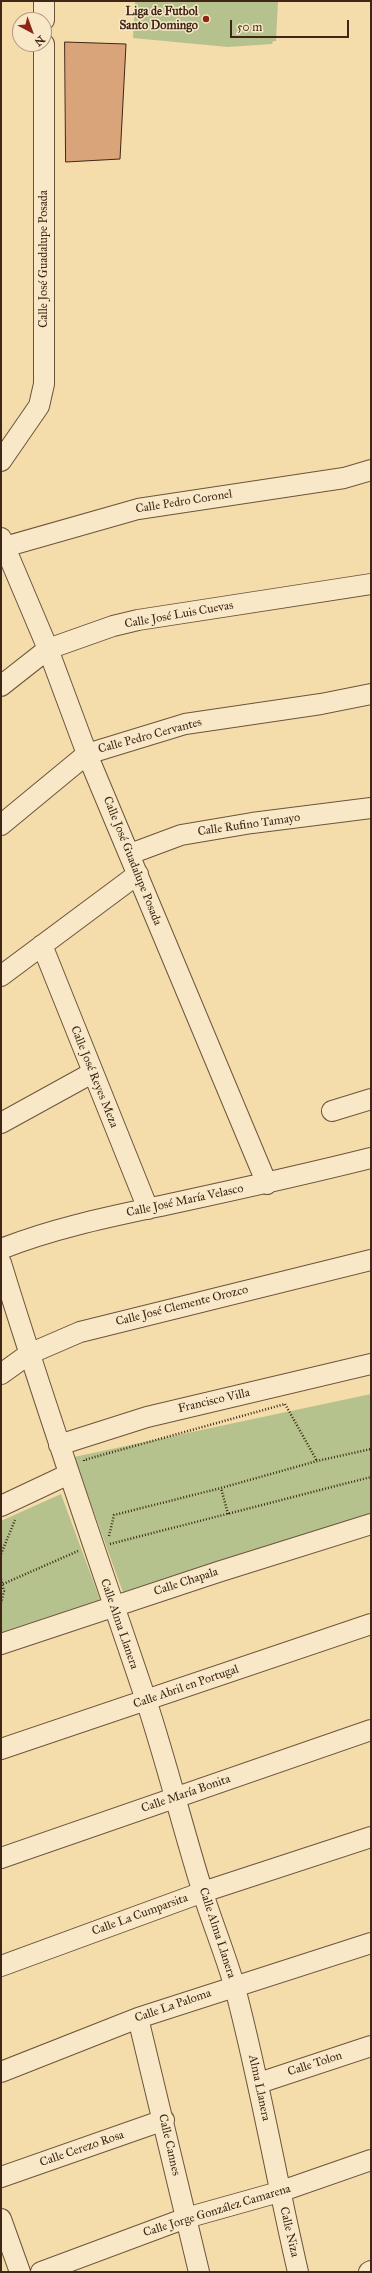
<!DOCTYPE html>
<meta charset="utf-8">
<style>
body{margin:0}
#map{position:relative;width:372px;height:2273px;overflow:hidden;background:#f5dcab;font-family:"IM FELL Great Primer",serif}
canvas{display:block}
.frame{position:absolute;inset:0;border:2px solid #3f2616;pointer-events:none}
.north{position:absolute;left:12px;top:12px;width:40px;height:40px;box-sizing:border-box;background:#f8e8c8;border:1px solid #ae9a81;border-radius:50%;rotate:139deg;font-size:11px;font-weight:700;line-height:16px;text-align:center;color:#3f2616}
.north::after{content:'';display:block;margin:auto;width:14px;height:18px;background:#8f2418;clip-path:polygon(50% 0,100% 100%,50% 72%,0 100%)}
.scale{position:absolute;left:230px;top:20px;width:119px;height:18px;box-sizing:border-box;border:2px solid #3f2616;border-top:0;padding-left:5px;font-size:12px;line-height:14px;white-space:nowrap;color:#3f2616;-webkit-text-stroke:3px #f8e8c8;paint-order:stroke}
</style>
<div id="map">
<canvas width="372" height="2273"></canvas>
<div class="frame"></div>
<div class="north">N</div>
<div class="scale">50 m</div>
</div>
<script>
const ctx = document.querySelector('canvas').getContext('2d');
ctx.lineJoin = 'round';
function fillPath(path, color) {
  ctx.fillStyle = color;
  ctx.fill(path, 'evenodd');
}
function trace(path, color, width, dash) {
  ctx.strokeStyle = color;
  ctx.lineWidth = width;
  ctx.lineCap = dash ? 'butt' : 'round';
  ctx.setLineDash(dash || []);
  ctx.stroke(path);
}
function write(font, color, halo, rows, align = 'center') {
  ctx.font = font + ' "IM FELL Great Primer",serif';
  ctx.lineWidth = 3;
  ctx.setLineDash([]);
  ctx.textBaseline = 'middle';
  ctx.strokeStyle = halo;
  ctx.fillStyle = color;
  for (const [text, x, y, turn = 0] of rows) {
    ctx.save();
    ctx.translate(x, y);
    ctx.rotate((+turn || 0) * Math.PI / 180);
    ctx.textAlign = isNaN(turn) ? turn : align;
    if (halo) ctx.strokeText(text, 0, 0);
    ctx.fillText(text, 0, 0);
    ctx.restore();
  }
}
fillPath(new Path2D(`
 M135,1H278L276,41H273L272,44L228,47L133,38Z
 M371,1394V1522L125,1598L74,1457Z
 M61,1494L102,1605L1,1640V1521Z`), '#b6c28e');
const building = new Path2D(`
 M65,42L126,44L120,159L66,162Z`);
fillPath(building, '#daa47b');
trace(building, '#3f2616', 1);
const minor = new Path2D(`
 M44,1V20
 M1,461L39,406L44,384V44
 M1,538L48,649L87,754L267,1184
 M1,548L138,509L344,478L371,470
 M1,686L48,649L113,626L138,620L371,584
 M1,825L87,754L185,724L321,704L371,694
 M130,854L181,835L252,823L371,808
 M42,945L148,1209
 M1,976L138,874
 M332,1111L371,1099
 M1,1123L92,1073
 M1,1249C59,1226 119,1215 179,1202C244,1188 307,1174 371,1158
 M1,1263C46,1410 97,1555 146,1700C167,1764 183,1829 203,1893C213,1925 226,1956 235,1988C260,2082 276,2178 298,2272
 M1,1374L29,1354L80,1332L371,1260
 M59,1445L147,1417L371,1364
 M1,1506L69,1474
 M1,1644L218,1572L371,1524
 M1,1749L371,1624
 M1,1858L371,1730
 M1,1966L203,1892L371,1837
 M138,2018L199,2272
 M1,2072L138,2018L371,1943
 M259,2083L371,2046
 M1,2177L164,2120
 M1,2219L20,2272
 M41,2272L186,2218L279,2192L371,2160
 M369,2272L371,2271`);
trace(minor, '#6c543b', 22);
trace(new Path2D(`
 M285,1404L317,1461
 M84,1461V1460L285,1404
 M228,1514L221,1488L317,1461L371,1449
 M109,1536L114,1515L221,1488
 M110,1544L371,1477
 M1,1554L15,1520
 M1,1579L4,1591L1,1603
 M3,1584L78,1551`), '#3f2616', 2.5, [1, 2]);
trace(minor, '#f8e8c8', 20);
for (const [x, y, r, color] of [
 [206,19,4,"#8f2418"]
]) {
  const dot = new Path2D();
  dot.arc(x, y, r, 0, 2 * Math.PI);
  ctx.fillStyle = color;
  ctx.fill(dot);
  trace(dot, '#f8e8c8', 1.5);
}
write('bold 12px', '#3f2616', '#f8e8c8', [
 ["Liga de Futbol",198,12],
 ["Santo Domingo",198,26]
], 'right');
write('12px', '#3f2616', '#f8e8c8', [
 ["Calle José Guadalupe Posada",44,259,-90],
 ["Calle Pedro Coronel",184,502,-9],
 ["Calle José Luis Cuevas",179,615,-10],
 ["Calle Pedro Cervantes",150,736,-15],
 ["Calle Rufino Tamayo",249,825,-8],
 ["Calle José Guadalupe Posada",132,861,68],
 ["Calle José Reyes Meza",94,1077,68],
 ["Calle José María Velasco",185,1201,-12],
 ["Calle José Clemente Orozco",182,1306,-14],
 ["Francisco Villa",214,1401,-13],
 ["Calle Chapala",186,1582,-18],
 ["Calle Alma Llanera",119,1624,71],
 ["Calle Abril en Portugal",186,1687,-19],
 ["Calle María Bonita",186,1794,-19],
 ["Calle La Cumparsita",140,1915,-20],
 ["Calle Alma Llanera",217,1933,72],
 ["Calle La Paloma",173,2006,-19],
 ["Calle Tolon",315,2064,-18],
 ["Alma Llanera",259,2088,78],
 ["Calle Cannes",169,2145,77],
 ["Calle Cerezo Rosa",82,2149,-19],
 ["Calle Jorge González Camarena",217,2211,-17],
 ["Calle Niza",289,2232,77]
]);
</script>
